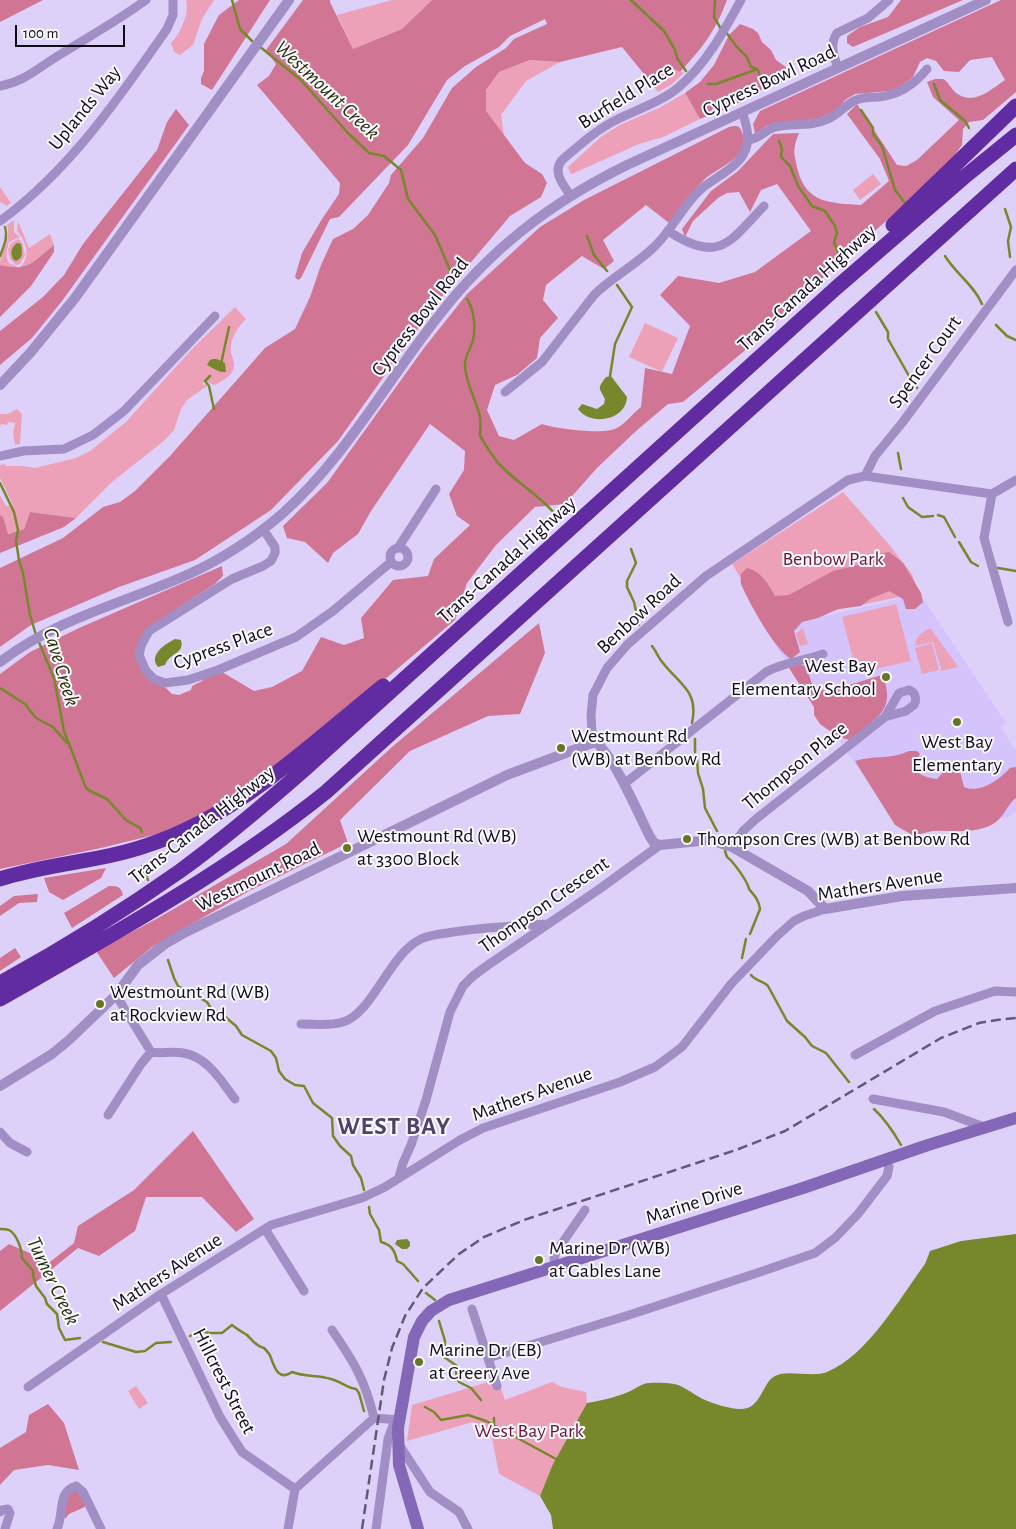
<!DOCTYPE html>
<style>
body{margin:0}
#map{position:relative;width:1016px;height:1529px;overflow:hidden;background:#ded1f9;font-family:"Alegreya Sans",sans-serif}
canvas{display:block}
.scale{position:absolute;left:15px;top:25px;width:110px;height:22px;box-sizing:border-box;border:2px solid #0f091a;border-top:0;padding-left:6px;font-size:15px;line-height:18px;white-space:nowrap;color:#0f091a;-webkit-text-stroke:4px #faf9fe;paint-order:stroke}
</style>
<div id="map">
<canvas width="1016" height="1529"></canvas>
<div class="scale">100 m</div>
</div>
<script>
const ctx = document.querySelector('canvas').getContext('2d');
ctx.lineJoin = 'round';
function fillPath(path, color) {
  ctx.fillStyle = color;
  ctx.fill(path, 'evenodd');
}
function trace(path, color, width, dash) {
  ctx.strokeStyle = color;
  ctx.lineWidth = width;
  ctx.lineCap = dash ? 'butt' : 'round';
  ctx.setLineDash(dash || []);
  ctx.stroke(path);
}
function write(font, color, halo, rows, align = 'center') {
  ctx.font = font + ' "Alegreya Sans",sans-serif';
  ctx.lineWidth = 4;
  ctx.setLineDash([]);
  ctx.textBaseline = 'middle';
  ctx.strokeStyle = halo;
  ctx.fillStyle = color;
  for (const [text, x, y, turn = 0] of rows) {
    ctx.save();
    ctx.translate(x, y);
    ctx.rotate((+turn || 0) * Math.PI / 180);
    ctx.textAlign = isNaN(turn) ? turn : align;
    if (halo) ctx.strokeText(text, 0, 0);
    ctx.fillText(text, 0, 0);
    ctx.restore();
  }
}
fillPath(new Path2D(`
 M920,594L1006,723L1001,727L1016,751V812L1008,817L900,830L765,630Z`), '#d5c3fb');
fillPath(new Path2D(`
 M186,0H214L202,19L193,45L180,55L174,52L171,43C180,34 190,13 186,0Z
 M392,0H432L402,29L353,49L337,15Z
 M530,60L560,62L526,81L501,115L504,135L485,111L486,90L499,72Z
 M674,69L684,73L671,85L658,92L648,79Z
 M685,93L700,119L663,137L639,144L572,174L570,173L568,167L602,136L620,125L661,107Z
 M873,174L881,184L860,200L853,190Z
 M0,187L11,203L7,206L0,202Z
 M14,220V232L20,237L9,242C7,250 5,256 9,263L18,267L14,269L0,265C0,250 12,241 7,225Z
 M18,221L29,248L50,234L54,245L33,263L20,268C31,256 27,243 17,231Z
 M18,239L22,242L25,255L20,264L16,265L10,259L8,250L11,243Z
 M235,307L246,319C239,326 231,337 231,347C230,352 233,358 234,363C235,375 223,381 214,385L204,380L203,386L205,384L207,386L187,400L181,409L174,430L165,440L112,482L76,518L30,512L24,529L7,534L3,518L0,515V495L6,506L13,505L0,478V465L5,464L6,466H24L35,468L76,458L90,451L126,422L192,349Z
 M645,323L678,338L662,372L629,357Z
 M17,409L22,414L20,444L15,445L13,433L15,423L8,422L7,425L1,424L0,428V414H8Z
 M843,492L887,542L912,574L919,593L768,624L732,564Z
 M896,604L911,661L857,673L842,617Z
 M803,628L808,644L800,646L796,634Z
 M928,629H931L958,667L942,671L933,642L915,646C916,637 920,634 928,629Z
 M932,643L939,670L922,674L915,648Z
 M498,1379L505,1400L552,1382L562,1387L586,1392L587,1403L553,1464L540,1496L499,1474L492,1438L473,1422L407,1441L412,1405Z
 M136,1386L148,1403L139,1409L128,1391Z`), '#eda1b8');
fillPath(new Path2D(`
 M0,0H43L0,22Z
 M239,0H270L212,90L201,84V78L204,71V44L219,15Z
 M303,0H330V2L353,49L402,29L432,0H727C715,32 703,47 680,72L674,69L648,79L622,47L560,62L530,60L499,72L486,90V111L525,163L542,174L547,183L541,197L510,216L434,306L338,441L271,510L195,560L119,587L31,625L0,647V568L63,538L103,507L120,502L135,491L170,456L265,348L295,329L310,297L321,265L333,239L353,229L368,215L389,183L391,175L423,138L452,88L476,67L506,48L514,39L547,24L545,19L510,36L499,47L465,66L447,80L408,145L339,217L330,219L301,278L298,280L295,277L302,253L322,219L339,194L340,183L257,85L269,76L276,64L266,50Z
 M901,0H963L853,47L847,43V36L860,27L888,17Z
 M1001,0H1016V92L983,120L969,122L963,129L962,145L944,170L852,251L743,352L683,402L668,404L636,431L597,468L565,504L535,507L496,545L467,583L455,620L299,752L231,801L174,830L101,848L0,869V674L30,652L79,628L222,566L223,576L215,584L161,619L137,649L152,682L166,688L172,694L179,695L191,690L192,686L202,681L205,677L222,672L254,691L272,687L302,671L321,637L344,645L364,638L361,618L393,580L428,576L434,559L470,525L457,516L449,494L464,470L465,451L430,424L371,511L358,534L333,553L328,563L305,542L287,538L283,526L327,483L424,348L467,294L540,227L584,200L729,127C733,126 737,125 740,128C742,131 743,135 744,139C746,160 715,168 703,181C690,193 680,209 669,223L646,205L603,240L614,261L604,269L582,256L546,285L543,300L558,318L540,338L537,358L517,375L495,385L487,410L499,436L514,440L542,424C556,429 605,435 617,428C626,423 633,413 641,407L645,368L672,374L690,326L660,295L678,276L719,283L755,272L811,231L777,184L761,190L750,212L739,192L727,193L718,198L693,221L685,237L682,229L711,191L738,171L773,134L799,133C792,151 794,152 798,171C807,204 832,203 861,205L889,181L880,159L847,114L857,104L897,165L906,166L917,160L959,120L933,97L927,82L935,79H943C949,82 951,89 956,93C974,106 990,90 1005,80L992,57L970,60L959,72L944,71L936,61L927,58L920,62L913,77L900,87L890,91L855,94L845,100L838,110L819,118L794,122H777L766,126L759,132L755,133L753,124L760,111Z
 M740,24L753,29L758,33L762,42L771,50L776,60L787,68L789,78L780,83L762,89L757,94L725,109L700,119L685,93L700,82L714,65L729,35Z
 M176,109L189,125L62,301L32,338L0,365V331L43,297L64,275L83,244L157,150L167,122Z
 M54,245V252L31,286L0,317V265C28,272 33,262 54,245Z
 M30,512L76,518L64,527L0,553V515L3,517L8,534L24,529Z
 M889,552L903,563L921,593L923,602L915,609H906L903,599L889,591L870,599L861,606L838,609L818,618L802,622L794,631L800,652L791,659C776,651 749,603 742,586C740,583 741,578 741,574L747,568C761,571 769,585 775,596L789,595L833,571L858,565L879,554Z
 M539,623L545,653L520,714L488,716L410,751L340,820L348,843L249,891L152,947L114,978L96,951L158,918L286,844L392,747Z
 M796,664L806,666L814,690H833L882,675C898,710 874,720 849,740L837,736L820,724L814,715V707L789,668Z
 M909,751H917L920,754L913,766C917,775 927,778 937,779L946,769L958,764L964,787C980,794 999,780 1010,768L1016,767V798C1008,803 1005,815 996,822C978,835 953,830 933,831C927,832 920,834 914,836L895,825L855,761C873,755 891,760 909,751Z
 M106,868L101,878L63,900L49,892L44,878Z
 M109,886C117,886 121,886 123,895L72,928L64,913Z
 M38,894L37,902L19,903L0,916V906L14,896Z
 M15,948L21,957L0,971V958Z
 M193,1131L254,1219L236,1232L202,1197H146L135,1231L99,1256L78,1248L0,1311V1251L9,1244L50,1262L74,1243L78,1226L134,1190Z
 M48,1404L64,1423L79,1470L48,1465L14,1470L0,1485V1448L26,1432L29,1415Z
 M76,1490L87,1506L69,1514L65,1519L64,1510L67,1495Z`), '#d07593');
fillPath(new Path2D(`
 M17,243L21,244C22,251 24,258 16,261L13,259C10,252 11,248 17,243Z
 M212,359H217L225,363L226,372C219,373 213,368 207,365L209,361Z
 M611,376L627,397C626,420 591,427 578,409L582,404L597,409L604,404L605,399C599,387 597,389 606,377Z
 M175,639L181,640C185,654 169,653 165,665L158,667C148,655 165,644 175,639Z
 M1016,1234V1529H553L551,1515L540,1496L553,1464L587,1403C598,1401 609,1399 620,1395C629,1393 636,1387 644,1384C651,1382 667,1383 674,1384C685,1386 695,1396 705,1400C714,1404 728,1408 738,1409C762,1411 761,1383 775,1376C787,1369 813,1378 827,1372C868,1355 899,1299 925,1264L930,1251L961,1241Z
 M407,1239L410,1242V1246L407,1249H402L395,1244L397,1240Z`), '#76882b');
trace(new Path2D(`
 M232,0L240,29L252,41
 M631,0L664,31L675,50L677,58L686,71
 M715,0L714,17L721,29
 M726,32L736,46L747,57L751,67L757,69L765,87
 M259,46L301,80L347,132L369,153L384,156L401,170L408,199L435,235L450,270L456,276
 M708,84H716L755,70
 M934,84L940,100L965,121L969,128
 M861,110L873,128V134L882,146L895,190L905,203
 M779,141L782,149L781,157L790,166L798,186L812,206L825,211L835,226L837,233L834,242L842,262
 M1005,209L1011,227L1008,241L1010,257
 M587,236L594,255L607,271
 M0,256C4,246 8,237 5,227
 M945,256C956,274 974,285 982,304
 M467,299C474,310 476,328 473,340C471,349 465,354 465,365C465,381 475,398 479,413C482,421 480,428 480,436C487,446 493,459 503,468C519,484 540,496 555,514
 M876,312L888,332V339L892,346L909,376L916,383L917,388
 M996,325L1007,336L1016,340
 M221,364L229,327
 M210,376L205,381L209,386L214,409
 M610,376L615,344L632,307L617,285
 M898,453L901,469
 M0,483L14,512L18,530L16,541L19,560L23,573L30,615L36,635
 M903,498L908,507L922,517L933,516
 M938,515L944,517L955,537
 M959,542L971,562L978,566
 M631,549L636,563L627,581V587L634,602L639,625
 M998,568L1016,571
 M38,640L54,678L64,731L86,788L90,791L107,799L126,820L140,828L142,832
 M652,646C657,652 658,658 663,663C680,685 699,691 692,723
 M0,688L25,704L36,718L53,727L67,743
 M695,752V739
 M697,760L698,773L703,789L705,808L717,831
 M725,851L727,857C733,861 748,882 749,889C754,895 759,900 760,909L750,934
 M142,866L148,880
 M742,958L746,939
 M168,960L174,978L178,986L207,1002L212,1010L223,1015L236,1026L242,1035L271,1051L276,1058L279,1071L285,1079L295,1085L304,1086L313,1103L332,1118L333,1136L340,1146L351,1156L353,1165L361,1178L364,1190
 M751,975C756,981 763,981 768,986L787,1021L805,1037L812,1046L826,1053L849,1082
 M874,1109C886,1120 893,1131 901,1145
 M369,1207L370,1214L379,1230L381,1242C392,1245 395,1251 397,1261L403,1264L418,1281
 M0,1229C3,1229 6,1229 9,1230C17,1234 22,1250 22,1258L33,1271V1275L36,1286L45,1298L47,1304L57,1314L59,1328L65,1340L80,1338
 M426,1293L435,1300
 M439,1321L445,1341L444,1357L457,1366L456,1373L459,1382L471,1388L481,1400
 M190,1336L199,1330L209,1333H222L232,1325C237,1329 242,1332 247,1335C253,1341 256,1346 264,1348C267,1351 270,1354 271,1358C275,1369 279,1381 292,1372C305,1377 318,1375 331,1379C340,1381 347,1388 356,1389L359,1393L364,1411
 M103,1342L136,1352L145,1351L156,1343L171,1342
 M425,1407L434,1412L441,1420L468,1415L486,1421L556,1459
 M494,1418V1427`), '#76882b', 2.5);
trace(new Path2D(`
 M838,68C834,56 829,45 837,33L868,18L889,0
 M0,86C26,81 39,67 61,54C90,36 119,20 146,0
 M748,140C761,138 765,130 775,127C792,123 811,127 828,119C839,114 846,104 856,100C863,97 871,97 879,97C899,95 914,85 927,69
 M570,195C563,184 552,172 562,160C580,145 597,129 618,119C638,109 661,102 679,87C706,64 724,31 741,0
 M0,221C69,171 119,98 167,29L173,15V0
 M668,231C719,264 729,243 764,206
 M505,392L542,362L594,295C612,277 636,265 654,247C672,230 682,207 700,190C712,179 737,168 744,153C751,141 747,125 742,112
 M0,456L23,451L64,449L93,435L124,411L215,316
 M865,476L875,456L902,423L1016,270
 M992,494L984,538L1008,622
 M263,529L275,547V553L271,561L263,566L232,579L149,631L141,646L139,655L146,671L154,679L165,683L188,680L218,670L296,637L333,611L391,562
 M390 557a9 9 0 1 1 18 0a9 9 0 1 1-18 0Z
 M398,548L436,489
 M595,742L592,732L591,716L593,695L607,668L628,644L706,576L848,480L865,476L992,494L1016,480
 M624,784L766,672C783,662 805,661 823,654
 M732,847L743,831L756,819L885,717L906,711L914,705C917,699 916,693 909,690L899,693L885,717
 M116,995L151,1052
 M301,1024C315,1024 330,1026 343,1022C373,1013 389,954 421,939C429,935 439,934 447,933C480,927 513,926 547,924
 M855,1055L935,1011L995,991L1016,992
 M873,1099L944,1112L984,1127
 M108,1115L141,1064L151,1052C161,1054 172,1051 183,1053C208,1057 221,1081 235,1099
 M0,1132L10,1143L27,1152
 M399,1177L403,1163L411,1145L426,1100L450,1012L463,986L473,976L488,965L598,890L660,845
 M265,1229L304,1291
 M556,1268L554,1259L556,1252L585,1210
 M161,1294L220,1417L242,1452L295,1489
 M472,1309L497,1386
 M332,1330C354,1362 365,1380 374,1418
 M488,1358L626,1316L760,1272L815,1253L835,1238L858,1214L887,1176L889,1167L886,1160
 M28,1387L161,1294L271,1225L362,1198L385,1187L460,1140L483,1128L620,1082L655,1067L682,1047L731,984L777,936L794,921L804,916L825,909
 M398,1443L430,1492L459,1512L468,1529
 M0,1512L2,1510L8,1509L10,1513L5,1529
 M57,1529C64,1515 57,1491 76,1486L83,1492L101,1529
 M288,1529L295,1489L374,1418L399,1420
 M376,1529L388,1439L395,1420`), '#a08ec4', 9);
trace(new Path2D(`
 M0,385L31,352L75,298L289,0
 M0,662C60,617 122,604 189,574C222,559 254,538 282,514C344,459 386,383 437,318C490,249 550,203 627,165L986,0
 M0,1086L52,1054L69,1040L116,995L138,965L165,944L184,933L507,775L595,742C612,752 639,815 649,835L654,843L660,845L710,840L732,847L808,891L825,909L902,896L1016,888`), '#a08ec4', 10);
trace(new Path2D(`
 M418,1529L399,1465L398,1428L414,1337L422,1321L431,1311L449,1300L803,1188L928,1145L1016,1118`), '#8467b7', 12);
trace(new Path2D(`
 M893,225L1016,106
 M0,879C48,863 100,862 148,845C239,815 310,745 383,686
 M0,983C62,949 122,912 180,871C224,839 265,804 306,768L836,288L963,178L1016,135
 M0,999C112,935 225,873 326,792L1016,169`), '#612ca2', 15);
trace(new Path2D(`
 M362,1529L384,1380L392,1348L405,1316L423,1288L459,1254L484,1237L524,1220L736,1150L785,1131L941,1038L979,1023L997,1020L1016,1018`), '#625a74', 2.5, [10, 5]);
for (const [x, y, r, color] of [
 [886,677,5,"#677624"],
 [957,722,5,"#677624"],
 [561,748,5,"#677624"],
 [687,839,5,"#677624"],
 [347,848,5,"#677624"],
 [100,1004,5,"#677624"],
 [539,1260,5,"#677624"],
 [419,1362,5,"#677624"]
]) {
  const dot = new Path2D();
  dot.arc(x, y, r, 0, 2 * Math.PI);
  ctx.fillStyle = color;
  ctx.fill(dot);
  trace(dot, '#faf9fe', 2);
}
write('20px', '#0f091a', '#faf9fe', [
 ["Cypress Bowl Road",769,81,-25],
 ["Burfield Place",626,96,-32],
 ["Uplands Way",85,108,-51],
 ["Trans-Canada Highway",807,288,-42],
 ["Cypress Bowl Road",420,317,-52],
 ["Spencer Court",925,362,-54],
 ["Trans-Canada Highway",507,560,-42],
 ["Benbow Road",639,614,-43],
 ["Cypress Place",223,646,-20],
 ["Thompson Place",795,766,-39],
 ["Trans-Canada Highway",202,825,-38],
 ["Westmount Road",258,877,-26],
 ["Mathers Avenue",880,885,-9],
 ["Thompson Crescent",544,905,-35],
 ["Mathers Avenue",532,1094,-20],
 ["Marine Drive",694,1203,-18],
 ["Mathers Avenue",167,1272,-33],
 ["Hillcrest Street",224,1381,63]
]);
write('20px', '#671539', '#faf9fe', [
 ["Benbow Park",833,559],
 ["West Bay Park",529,1431]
]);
write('20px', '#0f091a', '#faf9fe', [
 ["West Bay",876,666,"right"],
 ["Elementary School",876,689,"right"],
 ["Westmount Rd",571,736],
 ["(WB) at Benbow Rd",571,759],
 ["West Bay",957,742,"center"],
 ["Elementary",957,765,"center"],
 ["Westmount Rd (WB)",357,836],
 ["at 3300 Block",357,859],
 ["Thompson Cres (WB) at Benbow Rd",697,839],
 ["Westmount Rd (WB)",110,992],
 ["at Rockview Rd",110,1015],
 ["Marine Dr (WB)",549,1248],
 ["at Gables Lane",549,1271],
 ["Marine Dr (EB)",429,1350],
 ["at Creery Ave",429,1373]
], 'left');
write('italic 21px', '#283009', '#faf9fe', [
 ["Westmount Creek",327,90,43],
 ["Cave Creek",61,667,73],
 ["Turner Creek",53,1281,64]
]);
ctx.letterSpacing = '1px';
write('bold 25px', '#50416b', '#faf9fe', [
 ["WEST BAY",394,1126]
]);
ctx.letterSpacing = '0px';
</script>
